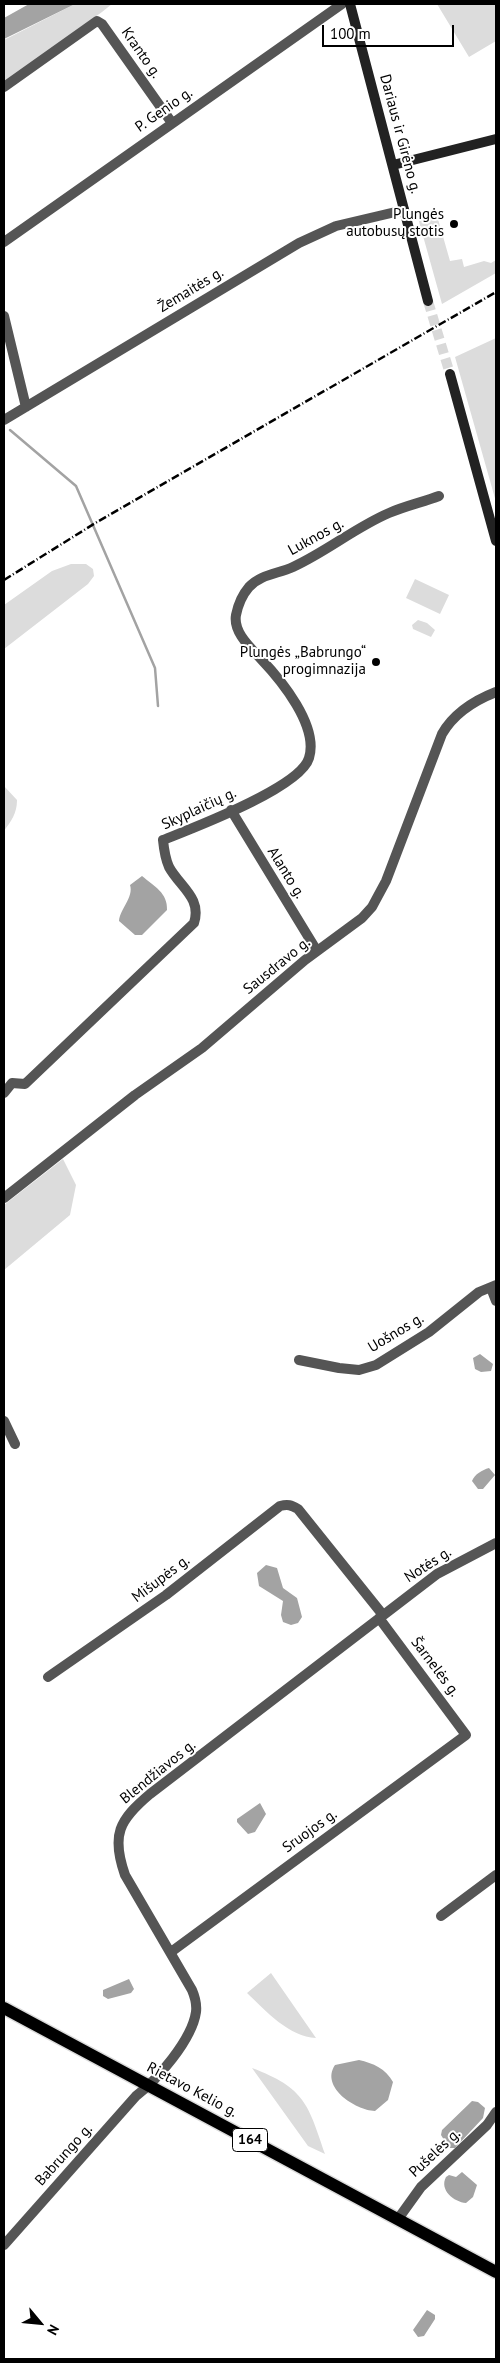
<!DOCTYPE html>
<meta charset="utf-8">
<style>
body{margin:0}
#map{position:relative;width:500px;height:2363px;overflow:hidden;background:#fff;font-family:"PT Sans",sans-serif}
canvas{display:block}
.frame{position:absolute;inset:0;border:5px solid #000;pointer-events:none}
.north{position:absolute;left:15px;top:2298px;width:50px;height:50px;-webkit-text-stroke:4px #fff;paint-order:stroke;rotate:118deg;font-size:14px;font-weight:700;line-height:20px;text-align:center;color:#000}
.north::after{content:'';display:block;margin:auto;width:18px;height:22px;background:#000;clip-path:polygon(50% 0,100% 100%,50% 72%,0 100%)}
.scale{position:absolute;left:322px;top:25px;width:132px;height:22px;box-sizing:border-box;border:2px solid #000;border-top:0;padding-left:6px;font-size:15px;line-height:18px;white-space:nowrap;color:#000;-webkit-text-stroke:4px #fff;paint-order:stroke}
</style>
<div id="map">
<canvas width="500" height="2363"></canvas>
<div class="frame"></div>
<div class="north">N</div>
<div class="scale">100 m</div>
</div>
<script>
const ctx = document.querySelector('canvas').getContext('2d');
ctx.lineJoin = 'round';
function fillPath(path, color) {
  ctx.fillStyle = color;
  ctx.fill(path, 'evenodd');
}
function trace(path, color, width, dash) {
  ctx.strokeStyle = color;
  ctx.lineWidth = width;
  ctx.lineCap = dash ? 'butt' : 'round';
  ctx.setLineDash(dash || []);
  ctx.stroke(path);
}
function write(font, color, halo, rows, align = 'center') {
  ctx.font = font + ' "PT Sans",sans-serif';
  ctx.lineWidth = 4;
  ctx.setLineDash([]);
  ctx.textBaseline = 'middle';
  ctx.strokeStyle = halo;
  ctx.fillStyle = color;
  for (const [text, x, y, turn = 0] of rows) {
    ctx.save();
    ctx.translate(x, y);
    ctx.rotate((+turn || 0) * Math.PI / 180);
    ctx.textAlign = isNaN(turn) ? turn : align;
    if (halo) ctx.strokeText(text, 0, 0);
    ctx.fillText(text, 0, 0);
    ctx.restore();
  }
}
fillPath(new Path2D(`
 M75,4H112L102,12L4,82V40Z
 M437,4H496V41L469,57Z
 M436,212L450,261L462,259L464,267L484,261L491,263L496,260V273L442,304L418,218Z
 M496,338V502L455,357Z
 M71,564H86L93,569L94,576L88,584L4,649V605L52,571Z
 M415,579L449,595L440,614L406,598Z
 M418,620L427,623L435,630L431,637L413,629L412,625Z
 M4,786L17,800C17,814 11,821 4,831Z
 M63,1159L76,1185L70,1215L4,1270V1205Z
 M271,1973L316,2038C289,2037 266,2011 247,1993Z
 M252,2068C305,2088 308,2104 325,2154L308,2146Z`), '#dcdcdc');
fillPath(new Path2D(`
 M29,4H75L4,39V18Z
 M142,876C154,886 168,893 167,910L142,935H135L119,921C120,909 134,897 130,885Z
 M480,1354L493,1364L491,1371L481,1372L475,1369L473,1358Z
 M489,1468L495,1475L483,1489H478L472,1481C475,1474 482,1470 489,1468Z
 M266,1565L277,1568L283,1588L297,1598L302,1617L298,1623L291,1625L283,1622L281,1615L283,1601L259,1586L257,1573Z
 M260,1803L266,1814L255,1832L248,1834L237,1822V1819Z
 M129,1979L134,1989L131,1993L108,1999L103,1996V1990Z
 M359,2060C373,2063 386,2069 393,2082L388,2100L375,2111C355,2110 320,2087 335,2065Z
 M472,2101L478,2102L485,2108L483,2118L455,2148H449L441,2135L442,2130Z
 M462,2172L477,2185L473,2197L466,2203C454,2202 439,2190 446,2177L449,2175L456,2177Z
 M427,2310L435,2315V2319L424,2336L418,2337L413,2330Z`), '#a3a3a3');
trace(new Path2D(`
 M10,430L76,486L155,668L158,706`), '#a3a3a3', 2.5);
trace(new Path2D(`
 M428,301L450,374`), '#d9d9d9', 10, [10, 5]);
const primary = new Path2D(`
 M4,2008L496,2272`);
trace(primary, '#dbdbdb', 15);
trace(new Path2D(`
 M4,87L97,21L102,24L172,123
 M4,242L342,4
 M4,316L26,407
 M4,420L299,243L336,226L404,210
 M231,810L317,951
 M4,1093L12,1083L25,1084L194,923C202,898 180,887 169,867C165,858 164,850 163,840C193,828 300,788 309,758C319,726 281,680 261,659C250,647 233,632 236,615C238,605 243,594 249,587C261,574 278,574 293,567C326,552 356,527 389,513C405,506 423,502 439,496
 M4,1198L135,1095L202,1048L305,960L362,918L372,907L386,881L442,734C454,713 473,701 496,692
 M491,1288L496,1301
 M299,1360L339,1368L359,1370L376,1365L429,1332L479,1292L496,1285
 M4,1421L15,1444
 M48,1677L166,1595L280,1506C288,1504 291,1505 298,1509L383,1615
 M441,1916L496,1875
 M171,1952L466,1735L379,1618
 M398,2219L421,2187L487,2125L496,2112
 M4,2245L136,2096C157,2080 192,2040 196,2012C197,2004 195,1997 192,1990L125,1875C111,1835 119,1820 150,1794L437,1574L496,1543`), '#555', 10);
trace(new Path2D(`
 M350,4L428,301
 M393,165L496,139
 M450,374L496,541`), '#222', 10);
trace(primary, '#000', 12);
trace(new Path2D(`
 M4,580L97,522L496,292`), '#000', 2.5, [8, 2.5, 1, 2.5]);
for (const [x, y, r, color] of [
 [454,224,5,"#000"],
 [376,662,5,"#000"]
]) {
  const dot = new Path2D();
  dot.arc(x, y, r, 0, 2 * Math.PI);
  ctx.fillStyle = color;
  ctx.fill(dot);
  trace(dot, '#fff', 2);
}
for (const [x, y, w] of [
 [250,2140,35]
]) {
  const box = new Path2D();
  box.roundRect(x - w / 2, y - 11.5, w, 23, 4);
  ctx.fillStyle = '#fff';
  ctx.fill(box);
  trace(box, '#000', 1);
}
write('bold 14px', '#000', null, [
 ["164",250,2140]
]);
write('15px', '#000', '#fff', [
 ["Kranto g.",141,53,55],
 ["P. Genio g.",164,110,-35],
 ["Dariaus ir Girėno g.",400,134,75],
 ["Žemaitės g.",191,290,-31],
 ["Luknos g.",316,537,-29],
 ["Skyplaičių g.",199,809,-25],
 ["Alanto g.",286,873,58],
 ["Sausdravo g.",277,966,-39],
 ["Uošnos g.",396,1333,-31],
 ["Notės g.",428,1565,-33],
 ["Mišupės g.",161,1579,-37],
 ["Šarnelės g.",435,1667,53],
 ["Blendžiavos g.",158,1772,-39],
 ["Sruojos g.",310,1831,-36],
 ["Rietavo Kelio g.",192,2090,28],
 ["Pušelės g.",435,2153,-43],
 ["Babrungo g.",64,2155,-48]
]);
write('15px', '#000', '#fff', [
 ["Plungės",444,215],
 ["autobusų stotis",444,232],
 ["Plungės „Babrungo“",366,653],
 ["progimnazija",366,670]
], 'right');
</script>
